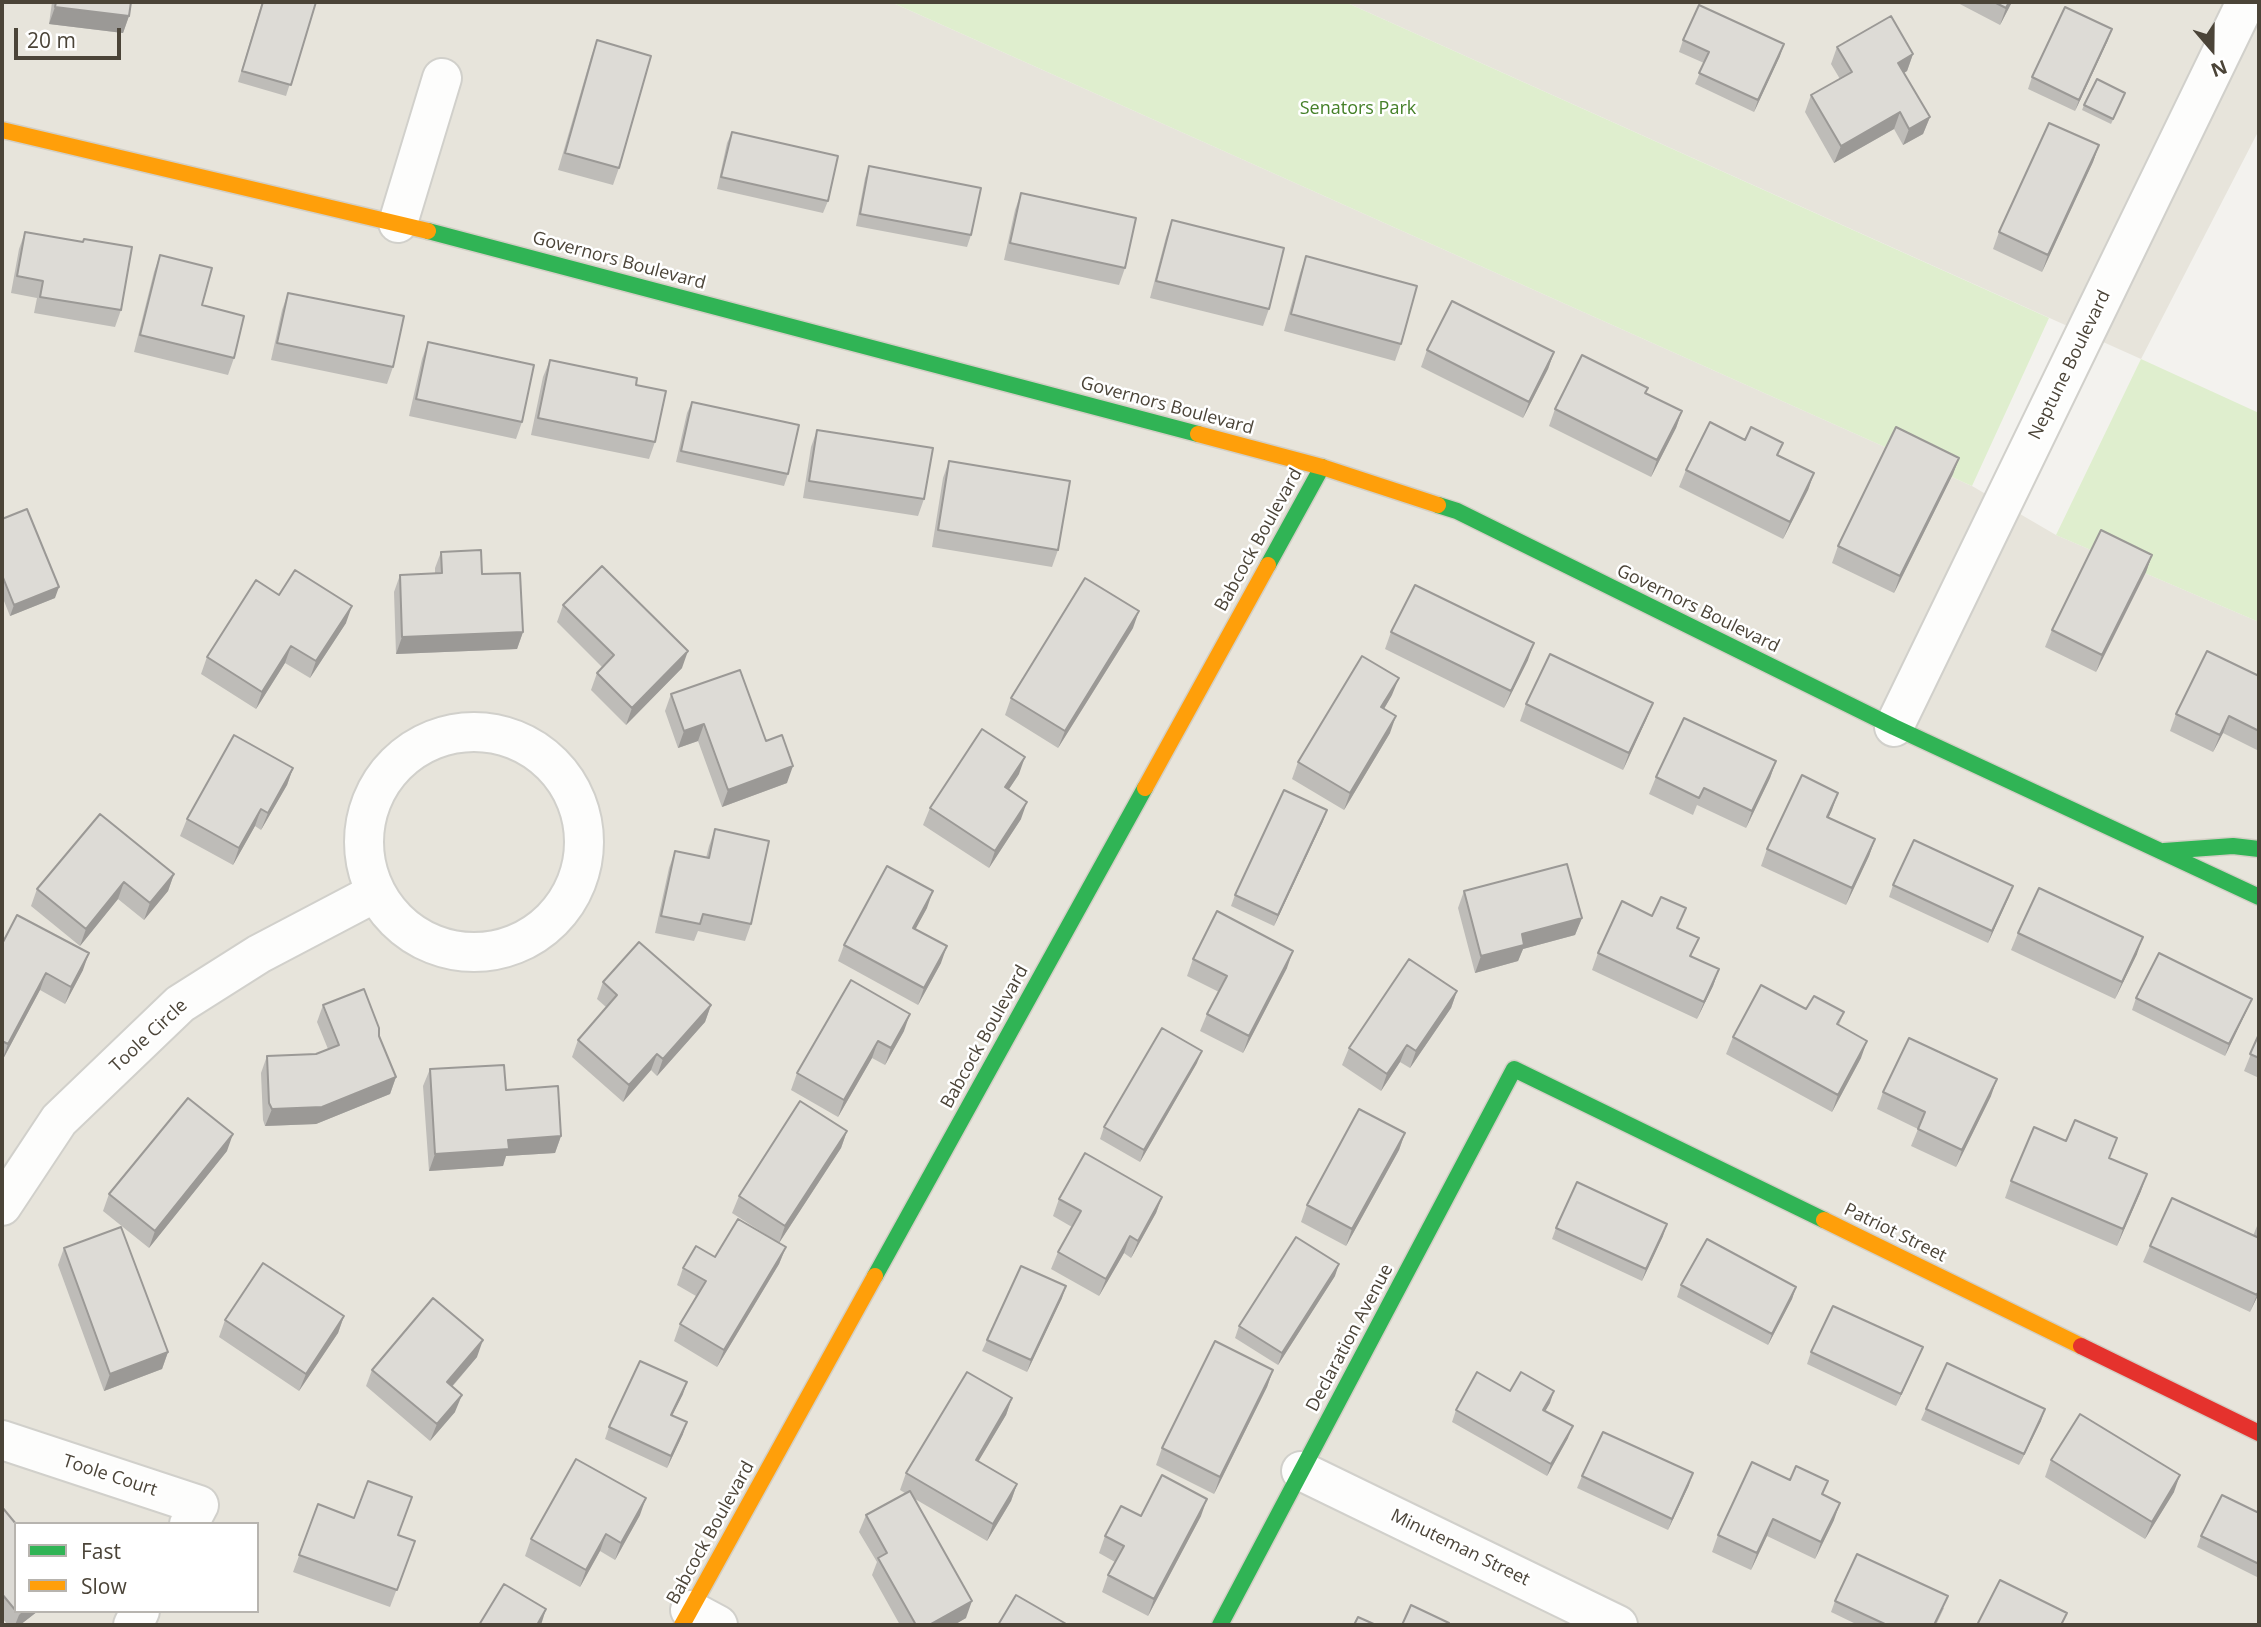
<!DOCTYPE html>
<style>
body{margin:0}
#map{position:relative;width:2261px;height:1627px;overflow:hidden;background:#f3f2ee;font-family:"Open Sans",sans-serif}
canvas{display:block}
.frame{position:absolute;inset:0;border:4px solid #4b4438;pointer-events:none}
.legend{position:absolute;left:14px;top:1522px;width:245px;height:91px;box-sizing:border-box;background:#fff;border:2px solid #b7b4af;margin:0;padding:9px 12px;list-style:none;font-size:21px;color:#4b4438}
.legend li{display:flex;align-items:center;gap:14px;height:35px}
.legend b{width:35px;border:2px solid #b7b4af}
.north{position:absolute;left:2177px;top:14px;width:70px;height:70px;-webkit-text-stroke:5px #fff;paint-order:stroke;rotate:160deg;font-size:19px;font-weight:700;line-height:28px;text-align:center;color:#4b4438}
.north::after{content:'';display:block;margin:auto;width:24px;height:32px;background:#4b4438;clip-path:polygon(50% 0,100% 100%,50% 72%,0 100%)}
.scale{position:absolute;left:14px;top:28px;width:107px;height:32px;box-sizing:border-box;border:4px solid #4b4438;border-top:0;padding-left:9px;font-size:21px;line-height:24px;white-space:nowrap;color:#4b4438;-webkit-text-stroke:5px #fff;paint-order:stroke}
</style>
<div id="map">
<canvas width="2261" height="1627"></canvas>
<div class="frame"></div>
<ul class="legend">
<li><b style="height:9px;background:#30b455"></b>Fast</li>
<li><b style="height:9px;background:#ff9f0a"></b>Slow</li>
</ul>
<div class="north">N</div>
<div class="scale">20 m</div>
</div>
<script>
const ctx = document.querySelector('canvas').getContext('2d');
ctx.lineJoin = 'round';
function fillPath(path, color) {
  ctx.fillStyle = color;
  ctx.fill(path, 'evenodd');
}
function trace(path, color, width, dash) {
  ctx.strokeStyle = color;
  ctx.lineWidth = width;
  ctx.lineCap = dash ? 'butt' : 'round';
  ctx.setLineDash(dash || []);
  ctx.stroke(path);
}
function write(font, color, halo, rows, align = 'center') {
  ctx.font = font + ' "Open Sans",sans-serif';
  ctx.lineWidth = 5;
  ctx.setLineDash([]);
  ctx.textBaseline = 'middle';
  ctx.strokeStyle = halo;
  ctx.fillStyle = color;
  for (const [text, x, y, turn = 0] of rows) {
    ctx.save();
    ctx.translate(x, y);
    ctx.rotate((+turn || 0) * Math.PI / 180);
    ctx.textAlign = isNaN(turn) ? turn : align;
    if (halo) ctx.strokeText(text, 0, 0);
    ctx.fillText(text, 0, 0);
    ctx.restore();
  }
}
fillPath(new Path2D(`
 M2,2H891L1972,486L2056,535L2259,622V1625H2ZM16,1524H257V1611H16Z
 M1345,2H2259V130L2141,359Z`), '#e7e4db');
fillPath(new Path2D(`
 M891,2H1345L2049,318L1972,486Z
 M2141,359L2259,413V622L2056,535Z`), '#dfeece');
const street = new Path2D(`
 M398,223L442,78
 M1894,727L2246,2
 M364 842a110 110 0 1 1 220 0a110 110 0 1 1-220 0Z
 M2,1206L59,1120L180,1004L259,954L375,893
 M2,1440L199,1505L189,1524
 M1301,1471L1618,1625
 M690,1610L718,1625
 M133,1625L140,1611`);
const fast = new Path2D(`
 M428,231L1198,434
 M1438,505L1457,511L1894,727L2259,897
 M1268,565L1322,467
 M2164,851L2233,846L2259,849
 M875,1276L1145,788
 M1220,1625L1514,1069L1824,1220`);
const slow = new Path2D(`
 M2,130L428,231
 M1198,434L1322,467L1438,505
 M1145,788L1268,565
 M1824,1220L2081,1346
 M682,1625L875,1276`);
const jam = new Path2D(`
 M2081,1346L2259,1433`);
trace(street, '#d1d0cb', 42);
trace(fast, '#d3cfc5', 19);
trace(slow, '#d3cfc5', 19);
trace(jam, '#d3cfc5', 19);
trace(street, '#fdfdfc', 38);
trace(fast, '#30b455', 16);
trace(slow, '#ff9f0a', 16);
trace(jam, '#e5322d', 16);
fillPath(new Path2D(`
 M52,2H131L129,16L123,33L49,24Z
 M262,2H316L286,96L238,82Z
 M1956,2H2012L2000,25Z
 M597,40L619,168L613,185L558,170L591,57Z
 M1683,40L1780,56L1754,112L1695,84L1704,63L1679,52Z
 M2108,40L2075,111L2028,89L2032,77Z
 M1837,47L1913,54L1907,71L1904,73L1930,117L1923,134L1903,145L1894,129L1834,163L1805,112L1811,95L1840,79L1831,64Z
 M2123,99L2111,124L2082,110L2084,105Z
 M732,132L828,201L823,213L717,189L727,143Z
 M2099,145L2093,162L2042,272L1993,249L1999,232Z
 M869,166L971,235L967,247L856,226L865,178Z
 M1021,193L1125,268L1119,285L1004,260L1015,210Z
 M1172,220L1269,309L1263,326L1150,298L1166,237Z
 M25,232L121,310L115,327L34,313L37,298L11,293L19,249Z
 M160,255L202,305L234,358L228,375L134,352L154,272Z
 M1306,256L1401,344L1395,361L1284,331L1300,273Z
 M288,293L393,367L387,384L271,360L282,310Z
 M428,342L522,422L516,439L409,416L422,359Z
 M1427,350L1554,352L1548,369L1523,418L1421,367Z
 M550,360L636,385L655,442L649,459L531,435L543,377Z
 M1646,393L1682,411L1676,428L1651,477L1549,426L1555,409Z
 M692,402L788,474L784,486L676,462L687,413Z
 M817,430L924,499L918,516L803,498L811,447Z
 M1778,456L1814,473L1808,490L1783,539L1679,487L1686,470Z
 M1959,458L1953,474L1894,593L1832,563L1838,546Z
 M949,461L1058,550L1052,567L932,547L943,478Z
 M2,519L55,598L10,616L2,596Z
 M441,552L482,574L523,632L517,649L396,654L394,592L400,575L435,573V568Z
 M2152,555L2146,572L2096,672L2045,647L2052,630Z
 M279,595L346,623L310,678L285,663L256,709L201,674L207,657Z
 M563,605L682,668L626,725L591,690L597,673L602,667L557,622Z
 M1133,628L1058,748L1005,715L1011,698Z
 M1391,632L1528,660L1504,708L1385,649Z
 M2259,676V751L2223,733L2213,752L2170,731L2176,714Z
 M671,694L766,741L787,783L722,807L698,741L678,748L665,711Z
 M1392,695L1384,709L1390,733L1344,810L1292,779L1298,762Z
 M1653,703L1646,720L1623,770L1520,721L1526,704Z
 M1776,761L1770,778L1746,828L1697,805L1693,815L1649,794L1656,777Z
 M293,768L287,785L261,830L255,826L233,865L180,836L187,819Z
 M1019,774L1009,789L1021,819L989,868L923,825L930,808Z
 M1832,810L1828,818L1875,839L1869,856L1846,905L1761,866L1767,849Z
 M1323,821L1274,926L1231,906L1235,895Z
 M715,829L751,924L745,941L698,931L694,941L655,933L669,868L675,851L706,858L709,846Z
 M174,874L168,891L144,920L118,899L80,946L31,906L37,889Z
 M1893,885L2013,886L1988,943L1889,897Z
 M1464,891L1582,918L1575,935L1523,949L1518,961L1475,973L1458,908Z
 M927,908L915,929L941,963L918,1005L838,961L844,945Z
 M1679,928L1692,957L1719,969L1713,986L1697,1019L1592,970L1598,953Z
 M2018,933L2137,954L2115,999L2011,950Z
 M2,944L83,970L65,1004L40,990L2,1061Z
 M1193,959L1287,968L1243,1053L1200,1031L1207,1014L1219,992L1187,976Z
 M603,982L711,1005L705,1022L657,1076L651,1070L623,1102L572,1057L578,1040L606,1007L597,999Z
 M1457,991L1451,1008L1410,1068L1400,1062L1381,1091L1342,1065L1349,1048Z
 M2136,998L2252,999L2247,1010L2225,1056L2132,1010Z
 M323,1005L379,1036L396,1077L390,1094L316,1124L265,1126L263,1120L261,1073L267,1056L316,1054L328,1049L317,1022Z
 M1806,1009L1844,1012L1839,1025L1861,1058L1832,1112L1726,1054L1733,1037Z
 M904,1031L885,1065L872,1058L838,1117L791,1090L797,1073Z
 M2259,1034V1078L2244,1071Z
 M1197,1063L1140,1162L1100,1139L1104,1127Z
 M430,1069L506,1090L561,1136L555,1153L506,1156L503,1166L429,1171L423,1086Z
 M1883,1092L1991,1096L1956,1167L1911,1146L1918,1129L1877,1109Z
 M847,1131L841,1148L779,1243L732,1213L739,1196Z
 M1405,1133L1399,1150L1346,1246L1301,1222L1307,1205Z
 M2066,1141L2110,1158L2141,1191L2117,1246L2005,1198L2011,1181Z
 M227,1151L149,1248L103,1211L109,1194Z
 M1162,1197L1156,1213L1131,1258L1124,1253L1099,1296L1051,1269L1058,1252L1072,1227L1053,1216L1059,1199Z
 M2259,1221V1293L2250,1312L2143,1262L2150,1246L2253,1236Z
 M1556,1228L1663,1236L1642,1281L1552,1239Z
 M786,1247L779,1264L717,1367L674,1341L680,1324L696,1296L677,1285L683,1268L715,1257Z
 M64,1248L168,1352L162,1369L104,1391L58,1265Z
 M1335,1276L1278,1365L1235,1338L1239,1326Z
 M1681,1285L1796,1287L1792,1299L1768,1345L1677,1297Z
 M1062,1298L1027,1372L982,1351L987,1340Z
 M344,1316L338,1333L299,1391L219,1337L225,1320Z
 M1811,1352L1918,1359L1896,1406L1807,1364Z
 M477,1357L452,1387L455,1412L430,1441L366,1386L372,1370Z
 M1273,1370L1267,1387L1214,1494L1156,1465L1162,1448Z
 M1510,1391L1550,1403L1545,1411L1568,1438L1547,1476L1452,1422L1456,1410Z
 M683,1394L672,1415L683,1434L667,1468L605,1439L609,1427Z
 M1012,1398L1006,1415L978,1462L1017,1484L1011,1501L987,1541L915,1499L966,1618L954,1625H900L872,1575L877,1562L859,1532L866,1515L905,1493L900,1490L906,1473Z
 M1926,1409L2041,1421L2019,1465L1921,1420Z
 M2051,1460L2174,1492L2145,1539L2045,1477Z
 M1582,1476L1689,1485L1668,1530L1577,1488Z
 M1790,1480L1828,1481L1823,1494L1834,1520L1815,1559L1767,1536L1751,1570L1712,1552L1718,1535Z
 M318,1504L415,1541L390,1607L293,1572Z
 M2,1507L38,1611L20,1625H8L2,1618Z
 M2259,1513V1578L2197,1547L2201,1536Z
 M640,1515L615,1560L600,1551L580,1587L525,1556L531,1539Z
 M1141,1516H1201L1148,1616L1102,1592L1108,1575L1115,1562L1099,1553L1105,1536Z
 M1835,1601L1944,1608L1936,1625H1858L1831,1612Z`), '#bebcb8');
fillPath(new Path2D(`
 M2009,2H2012L2000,25L2006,8Z
 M55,7L129,16L123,33L49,24Z
 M2112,29L2108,40L2075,111L2079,100Z
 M1784,44L1780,56L1754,112L1758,100Z
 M1913,54L1907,71L1892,80L1898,63Z
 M1900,112L1894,129L1834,163L1841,146Z
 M1930,117L1923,134L1903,145L1909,129Z
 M2099,145L2093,162L2042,272L2048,255Z
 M1554,352L1548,369L1523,418L1529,402Z
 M1682,411L1676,428L1651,477L1657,460Z
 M1959,458L1953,474L1894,593L1900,576Z
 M1814,473L1808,490L1783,539L1790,522Z
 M2152,555L2146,572L2096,672L2102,655Z
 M59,587L55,598L10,616L14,605Z
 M352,606L346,623L310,678L316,661Z
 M1139,611L1133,628L1058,748L1065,731Z
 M523,632L517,649L396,654L402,637Z
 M1534,643L1528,660L1504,708L1511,691Z
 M291,646L285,663L256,709L262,692Z
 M688,651L682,668L626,725L632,708Z
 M1399,678L1392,695L1375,724L1381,707Z
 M1653,703L1646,720L1623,770L1629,753Z
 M1396,716L1390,733L1344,810L1350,793Z
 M2229,716L2223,733L2213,752L2220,735Z
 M704,724L698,741L678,748L684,731Z
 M1025,757L1019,774L999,804L1005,787Z
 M1776,761L1770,778L1746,828L1752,811Z
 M793,766L787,783L722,807L728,790Z
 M293,768L287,785L261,830L268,813Z
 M1838,793L1832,810L1821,834L1827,817Z
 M1027,802L1021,819L989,868L995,851Z
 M261,809L255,826L233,865L239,848Z
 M1327,810L1323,821L1274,926L1278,915Z
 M1875,839L1869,856L1846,905L1852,888Z
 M174,874L168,891L144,920L150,903Z
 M124,882L118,899L80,946L86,929Z
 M2013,886L2009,897L1988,943L1992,931Z
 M933,891L927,908L907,945L913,928Z
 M1582,918L1575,935L1523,949L1518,961L1475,973L1481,956L1522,934Z
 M2143,937L2137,954L2115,999L2122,982Z
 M947,946L941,963L918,1005L924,988Z
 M1293,951L1287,968L1243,1053L1249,1036Z
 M89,953L83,970L65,1004L71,987Z
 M1719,969L1713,986L1697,1019L1704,1002Z
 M46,973L40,990L2,1061L8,1044Z
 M1457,991L1451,1008L1410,1068L1416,1051Z
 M2252,999L2247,1010L2225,1056L2229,1044Z
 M711,1005L705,1022L657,1076L663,1059Z
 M910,1014L904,1031L885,1065L891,1048Z
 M878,1041L872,1058L838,1117L844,1100Z
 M1867,1041L1861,1058L1832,1112L1838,1095Z
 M1407,1045L1400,1062L1381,1091L1387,1074Z
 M1202,1051L1197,1063L1140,1162L1144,1150Z
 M657,1054L651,1070L623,1102L629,1085Z
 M396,1077L390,1094L316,1124L265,1126L272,1109Z
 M1997,1079L1991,1096L1956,1167L1962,1150Z
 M847,1131L841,1148L779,1243L785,1226Z
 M1405,1133L1399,1150L1346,1246L1352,1229Z
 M233,1134L227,1151L149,1248L155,1231Z
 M561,1136L555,1153L506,1156L503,1166L429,1171L435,1154L508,1140Z
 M2147,1174L2141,1191L2117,1246L2123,1229Z
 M1162,1197L1156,1213L1131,1258L1138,1241Z
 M1667,1224L1663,1236L1642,1281L1646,1269Z
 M1130,1236L1124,1253L1099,1296L1106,1279Z
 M786,1247L779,1264L717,1367L724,1350Z
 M1339,1264L1335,1276L1278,1365L1282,1353Z
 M1066,1286L1062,1298L1027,1372L1031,1360Z
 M1796,1287L1792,1299L1768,1345L1772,1334Z
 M2259,1289V1293L2250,1312L2257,1295Z
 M344,1316L338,1333L299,1391L306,1374Z
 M483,1340L477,1357L441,1399L447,1382Z
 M1923,1347L1918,1359L1896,1406L1901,1394Z
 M168,1352L162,1369L104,1391L110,1374Z
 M1273,1370L1267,1387L1214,1494L1220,1477Z
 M687,1382L683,1394L667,1426L671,1415Z
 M1554,1391L1550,1403L1539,1422L1543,1410Z
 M462,1395L455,1412L430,1441L437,1424Z
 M1012,1398L1006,1415L969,1477L976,1460Z
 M2045,1409L2041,1421L2019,1465L2024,1454Z
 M687,1422L683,1434L667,1468L671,1456Z
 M1573,1426L1568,1438L1547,1476L1551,1464Z
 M1693,1473L1689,1485L1668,1530L1672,1519Z
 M2180,1475L2174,1492L2145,1539L2152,1522Z
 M1017,1484L1011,1501L987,1541L993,1524Z
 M646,1498L640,1515L615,1560L621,1543Z
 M1207,1499L1201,1516L1148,1616L1154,1599Z
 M1840,1503L1834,1520L1815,1559L1821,1542Z
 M1773,1519L1767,1536L1751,1570L1757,1553Z
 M606,1534L600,1551L580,1587L586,1570Z
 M972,1601L966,1618L954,1625H929Z
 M546,1609L541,1625H537Z
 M23,1611H38L20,1625H15L19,1615Z`), '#9b9996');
const building = new Path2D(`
 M56,2H131L129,16L55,7Z
 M263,2H316L291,85L242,71Z
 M1994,2H2009L2006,8Z
 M1699,5L1784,44L1758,100L1699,73L1709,52L1683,40Z
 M2065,7L2112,29L2079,100L2032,77Z
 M1891,16L1913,54L1898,63L1930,117L1909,129L1900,112L1841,146L1811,95L1852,72L1837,47Z
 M597,40L651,56L619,168L565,153Z
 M2097,79L2125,93L2113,119L2084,105Z
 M2049,123L2099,145L2048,255L1999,232Z
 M732,132L838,156L828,201L721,177Z
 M869,166L981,188L971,235L860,214Z
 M1021,193L1136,218L1125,268L1010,243Z
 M1172,220L1284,248L1269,309L1156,281Z
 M25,232L83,242L84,239L132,247L121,310L40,297L43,281L17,276Z
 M160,255L212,268L202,305L244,316L234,358L140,335Z
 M1306,256L1417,286L1401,344L1291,314Z
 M288,293L404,316L393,367L277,343Z
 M1452,301L1554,352L1529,402L1427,350Z
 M428,342L534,365L522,422L416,399Z
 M1582,355L1648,388L1645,393L1682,411L1657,460L1555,409Z
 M550,360L637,378L636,385L666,391L655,442L538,418Z
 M692,402L799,425L788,474L681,451Z
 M1710,422L1745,440L1751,427L1783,443L1777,455L1814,473L1790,522L1686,470Z
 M1896,427L1959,458L1900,576L1838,546Z
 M817,430L933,448L924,499L809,481Z
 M949,461L1070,481L1058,550L938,530Z
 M27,509L59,587L14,605L2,575V519Z
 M2101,530L2152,555L2102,655L2052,630Z
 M481,550L482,574L520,573L523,632L402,637L400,575L442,573L441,552Z
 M602,566L688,651L632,708L597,673L614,655L563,605Z
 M295,570L352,606L316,661L291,646L262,692L207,657L256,580L279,595Z
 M1085,578L1139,611L1065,731L1011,698Z
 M1415,585L1534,643L1511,691L1391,632Z
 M2207,651L2259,676V731L2229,716L2220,735L2176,714Z
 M1550,654L1653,703L1629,753L1526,704Z
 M1362,656L1399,678L1381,707L1396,716L1350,793L1298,762Z
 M740,670L766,741L782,735L793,766L728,790L704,724L684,731L671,694Z
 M1684,718L1776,761L1752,811L1704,788L1699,798L1656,777Z
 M982,729L1025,757L1005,787L1027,802L995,851L930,808Z
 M234,735L293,768L268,813L261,809L239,848L187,819Z
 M1802,775L1838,793L1827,817L1875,839L1852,888L1767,849Z
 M1284,790L1327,810L1278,915L1235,895Z
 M100,814L174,874L150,903L124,882L86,929L37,889Z
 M715,829L769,841L751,924L703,914L700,924L661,916L675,851L709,858Z
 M1914,840L2013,886L1992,931L1893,885Z
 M1567,864L1582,918L1522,934L1524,945L1481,956L1464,891Z
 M887,866L933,891L913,928L947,946L924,988L844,945Z
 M2039,888L2143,937L2122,982L2018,933Z
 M1661,897L1686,908L1677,928L1699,938L1690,956L1719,969L1704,1002L1598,953L1622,901L1652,916Z
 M1217,911L1293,951L1249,1036L1207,1014L1227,976L1193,959Z
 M17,915L89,953L71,987L46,973L8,1044L2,1041V944Z
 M639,942L711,1005L663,1059L657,1054L629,1085L578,1040L617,995L603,982Z
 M2159,953L2252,999L2229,1044L2136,998Z
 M1409,959L1457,991L1416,1051L1407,1045L1387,1074L1349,1048Z
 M851,980L910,1014L891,1048L878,1041L844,1100L797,1073Z
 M1761,985L1806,1009L1814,996L1844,1012L1837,1024L1867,1041L1838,1095L1733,1037Z
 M364,989L379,1028V1036L396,1077L322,1107L272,1109L269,1103L267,1056L316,1054L339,1045L323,1005Z
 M1162,1028L1202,1051L1144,1150L1104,1127Z
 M2259,1034V1058L2250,1054Z
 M1909,1038L1997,1079L1962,1150L1918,1129L1925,1112L1883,1092Z
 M504,1065L506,1090L558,1086L561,1136L508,1140L509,1149L435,1154L430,1069Z
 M188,1098L233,1134L155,1231L109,1194Z
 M800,1101L847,1131L785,1226L739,1196Z
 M1359,1109L1405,1133L1352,1229L1307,1205Z
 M2075,1120L2117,1138L2109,1158L2147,1174L2123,1229L2011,1181L2034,1127L2066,1141Z
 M1085,1153L1162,1197L1138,1241L1130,1236L1106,1279L1058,1252L1081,1211L1059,1199Z
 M1577,1182L1667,1224L1646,1269L1556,1228Z
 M2172,1198L2259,1238V1289L2257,1295L2150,1246Z
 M738,1219L786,1247L724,1350L680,1324L706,1281L683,1268L696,1246L715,1257Z
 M121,1227L168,1352L110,1374L64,1248Z
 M1296,1237L1339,1264L1282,1353L1239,1326Z
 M1707,1239L1796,1287L1772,1334L1681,1285Z
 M263,1263L344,1316L306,1374L225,1320Z
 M1021,1266L1066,1286L1031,1360L987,1340Z
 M433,1298L483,1340L447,1382L462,1395L437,1424L372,1370Z
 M1833,1306L1923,1347L1901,1394L1811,1352Z
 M1215,1341L1273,1370L1220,1477L1162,1448Z
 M640,1361L687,1382L671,1415L687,1422L671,1456L609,1427Z
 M1947,1363L2045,1409L2024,1454L1926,1409Z
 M967,1372L1012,1398L976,1460L1017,1484L993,1524L906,1473Z
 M1477,1372L1510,1391L1521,1372L1554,1391L1543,1410L1573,1426L1551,1464L1456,1410Z
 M2080,1414L2180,1475L2152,1522L2051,1460Z
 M1603,1432L1693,1473L1672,1519L1582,1476Z
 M576,1459L646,1498L621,1543L606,1534L586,1570L531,1539Z
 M1752,1462L1790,1480L1796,1466L1828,1481L1822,1494L1840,1503L1821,1542L1773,1519L1757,1553L1718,1535Z
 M1162,1475L1207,1499L1154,1599L1108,1575L1124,1546L1105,1536L1121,1506L1141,1516Z
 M368,1481L412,1497L398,1535L415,1541L397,1590L299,1555L318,1504L354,1518Z
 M910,1491L972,1601L929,1625H916L878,1558L887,1553L866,1515Z
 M2222,1495L2259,1513V1564L2201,1536Z
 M2,1507L16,1524V1611L2,1594Z
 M1857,1554L1948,1596L1934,1625H1887L1835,1601Z
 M2000,1580L2067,1613L2061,1625H1977Z
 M504,1584L546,1609L537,1625H479Z
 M1016,1595L1068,1625H998Z
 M1411,1605L1449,1623L1448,1625H1402Z
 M1358,1617L1376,1625H1354Z`);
fillPath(building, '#dddbd6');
trace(building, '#9b9996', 2);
write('18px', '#458028', '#fff', [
 ["Senators Park",1358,109]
]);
write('18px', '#4b4438', '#fff', [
 ["Governors Boulevard",619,261,15],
 ["Neptune Boulevard",2070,365,-64],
 ["Governors Boulevard",1167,406,15],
 ["Babcock Boulevard",1259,540,-61],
 ["Governors Boulevard",1698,609,26],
 ["Toole Circle",149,1036,-43],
 ["Babcock Boulevard",985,1037,-61],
 ["Patriot Street",1895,1233,26],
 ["Declaration Avenue",1350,1338,-62],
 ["Toole Court",110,1476,18],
 ["Babcock Boulevard",711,1533,-61],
 ["Minuteman Street",1460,1548,26]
]);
</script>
